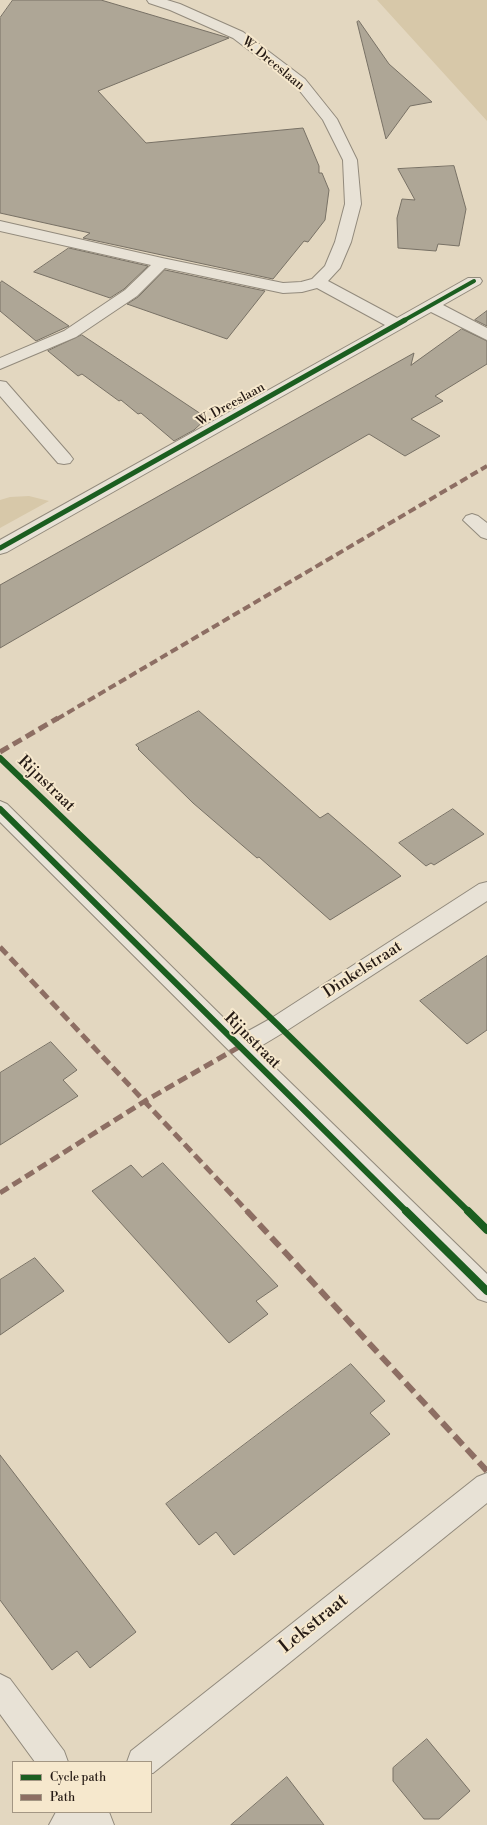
<!DOCTYPE html>
<style>
body{margin:0}
#map{position:relative;width:487px;height:1825px;overflow:hidden;background:#e3d7c0;font-family:"Libre Bodoni",serif}
canvas{display:block}
.legend{position:absolute;left:12px;top:1761px;width:140px;height:52px;box-sizing:border-box;background:#f6e8cd;border:1px solid #a39683;margin:0;padding:5px 7px;list-style:none;font-size:12px;color:#261b15}
.legend li{display:flex;align-items:center;gap:8px;height:20px}
.legend b{width:20px;border:1px solid #a39683}
</style>
<div id="map">
<canvas width="487" height="1825"></canvas>
<ul class="legend">
<li><b style="height:5px;background:#1b5e20"></b>Cycle path</li>
<li><b style="height:5px;background:#8d6e63"></b>Path</li>
</ul>
</div>
<script>
const ctx = document.querySelector('canvas').getContext('2d');
ctx.lineJoin = 'round';
function fillPath(path, color) {
  ctx.fillStyle = color;
  ctx.fill(path, 'evenodd');
}
function trace(path, color, width, dash) {
  ctx.strokeStyle = color;
  ctx.lineWidth = width;
  ctx.lineCap = dash ? 'butt' : 'round';
  ctx.setLineDash(dash || []);
  ctx.stroke(path);
}
function write(font, color, halo, rows, align = 'center') {
  ctx.font = font + ' "Libre Bodoni",serif';
  ctx.lineWidth = 4;
  ctx.setLineDash([]);
  ctx.textBaseline = 'middle';
  ctx.strokeStyle = halo;
  ctx.fillStyle = color;
  for (const [text, x, y, turn = 0] of rows) {
    ctx.save();
    ctx.translate(x, y);
    ctx.rotate((+turn || 0) * Math.PI / 180);
    ctx.textAlign = isNaN(turn) ? turn : align;
    if (halo) ctx.strokeText(text, 0, 0);
    ctx.fillText(text, 0, 0);
    ctx.restore();
  }
}
fillPath(new Path2D(`
 M377,0H487V121Z
 M29,496L49,501L0,528V500L10,497Z`), '#d7c8a9');
const building = new Path2D(`
 M13,0H101L229,38L98,91L146,143L303,128L319,166V173H322L329,190L325,220L308,242L304,241L273,279L83,238L90,233L0,213V18Z
 M359,21L389,64L432,102L410,106L386,139L357,22Z
 M454,166L466,209L459,246L438,244L436,251L398,248L397,218L402,199L415,200L398,169Z
 M69,248L148,266L124,289L110,298L34,272Z
 M165,270L265,291L227,339L127,304L138,297Z
 M2,281L69,326L36,341L0,311V284Z
 M487,311V326L475,320Z
 M462,329L487,341V364L435,396L443,401L411,419L440,436L405,456L369,434L0,648V585L414,353L411,365Z
 M82,335L156,384L207,418L194,430L174,441L141,413L138,414L121,400L119,401L82,374L78,376L48,351Z
 M199,711L320,818L328,813L401,876L330,920L259,857L257,858L193,803L138,749L139,748L136,745Z
 M453,809L484,834L434,865L431,863L426,866L399,843Z
 M487,956V1030L467,1044L420,1001Z
 M51,1042L77,1070L63,1080L78,1096L0,1145V1073Z
 M163,1163L278,1286L256,1301L268,1314L229,1343L92,1191L131,1165L142,1177Z
 M35,1258L64,1291L0,1335V1280Z
 M351,1364L385,1401L370,1413L390,1434L234,1555L216,1532L199,1545L166,1504Z
 M0,1455L136,1632L90,1668L77,1651L52,1670L0,1600Z
 M427,1739L470,1791L439,1819H424L393,1781V1768Z
 M287,1777L324,1825H231Z`);
fillPath(building, '#aea696');
trace(building, '#787165', 1);
const street = new Path2D(`
 M147,0H167L180,4L243,32L305,79L337,119L357,160L361,204L351,242L340,268L328,281L397,318L468,278H480L482,281L480,284L443,305L487,328V340L431,312L7,552L0,554V540L385,325L317,288L302,292L283,293L165,268L137,296L76,337L0,369V358L64,331L125,290L151,265L0,231V221L162,258L283,283L301,282L312,279L325,266L335,242L345,204L343,160L323,120L295,85L233,38L170,10L149,3Z
 M0,381L6,382L70,455L73,459L70,463L64,464L58,463L0,396Z
 M472,514L478,516L487,523V539L481,537L463,520L466,516Z
 M0,801L7,804L241,1035L270,1019L479,884L487,882V901L286,1031L256,1049L487,1274V1302L478,1299L0,822Z
 M487,1473V1503L153,1773H151V1762H127L131,1751L477,1477Z
 M0,1674L10,1679L64,1751L68,1762H35L0,1714Z
 M56,1812H109L114,1825H49Z`);
trace(street, '#928a7c', 2);
fillPath(street, '#e8e2d6');
trace(new Path2D(`
 M57,719L487,466`), '#8d6e63', 4, [8, 4]);
trace(new Path2D(`
 M0,752L58,718
 M0,947L248,1212
 M0,1193L145,1101L239,1047`), '#8d6e63', 5, [10, 5]);
trace(new Path2D(`
 M247,1211L487,1471`), '#8d6e63', 6, [12, 6]);
trace(new Path2D(`
 M403,321L474,281`), '#1b5e20', 4);
trace(new Path2D(`
 M0,548L405,320`), '#1b5e20', 5);
trace(new Path2D(`
 M0,758L278,1025L469,1212
 M0,809L407,1212`), '#1b5e20', 6);
trace(new Path2D(`
 M406,1211L487,1291
 M468,1211L487,1230`), '#1b5e20', 8);
write('13px', '#261b15', '#f6e8cd', [
 ["W. Dreeslaan",273,64,39],
 ["W. Dreeslaan",231,405,-29]
]);
write('16px', '#261b15', '#f6e8cd', [
 ["Rijnstraat",46,784,44],
 ["Dinkelstraat",363,970,-33],
 ["Rijnstraat",252,1041,45]
]);
write('19px', '#261b15', '#f6e8cd', [
 ["Lekstraat",314,1624,-39]
]);
</script>
